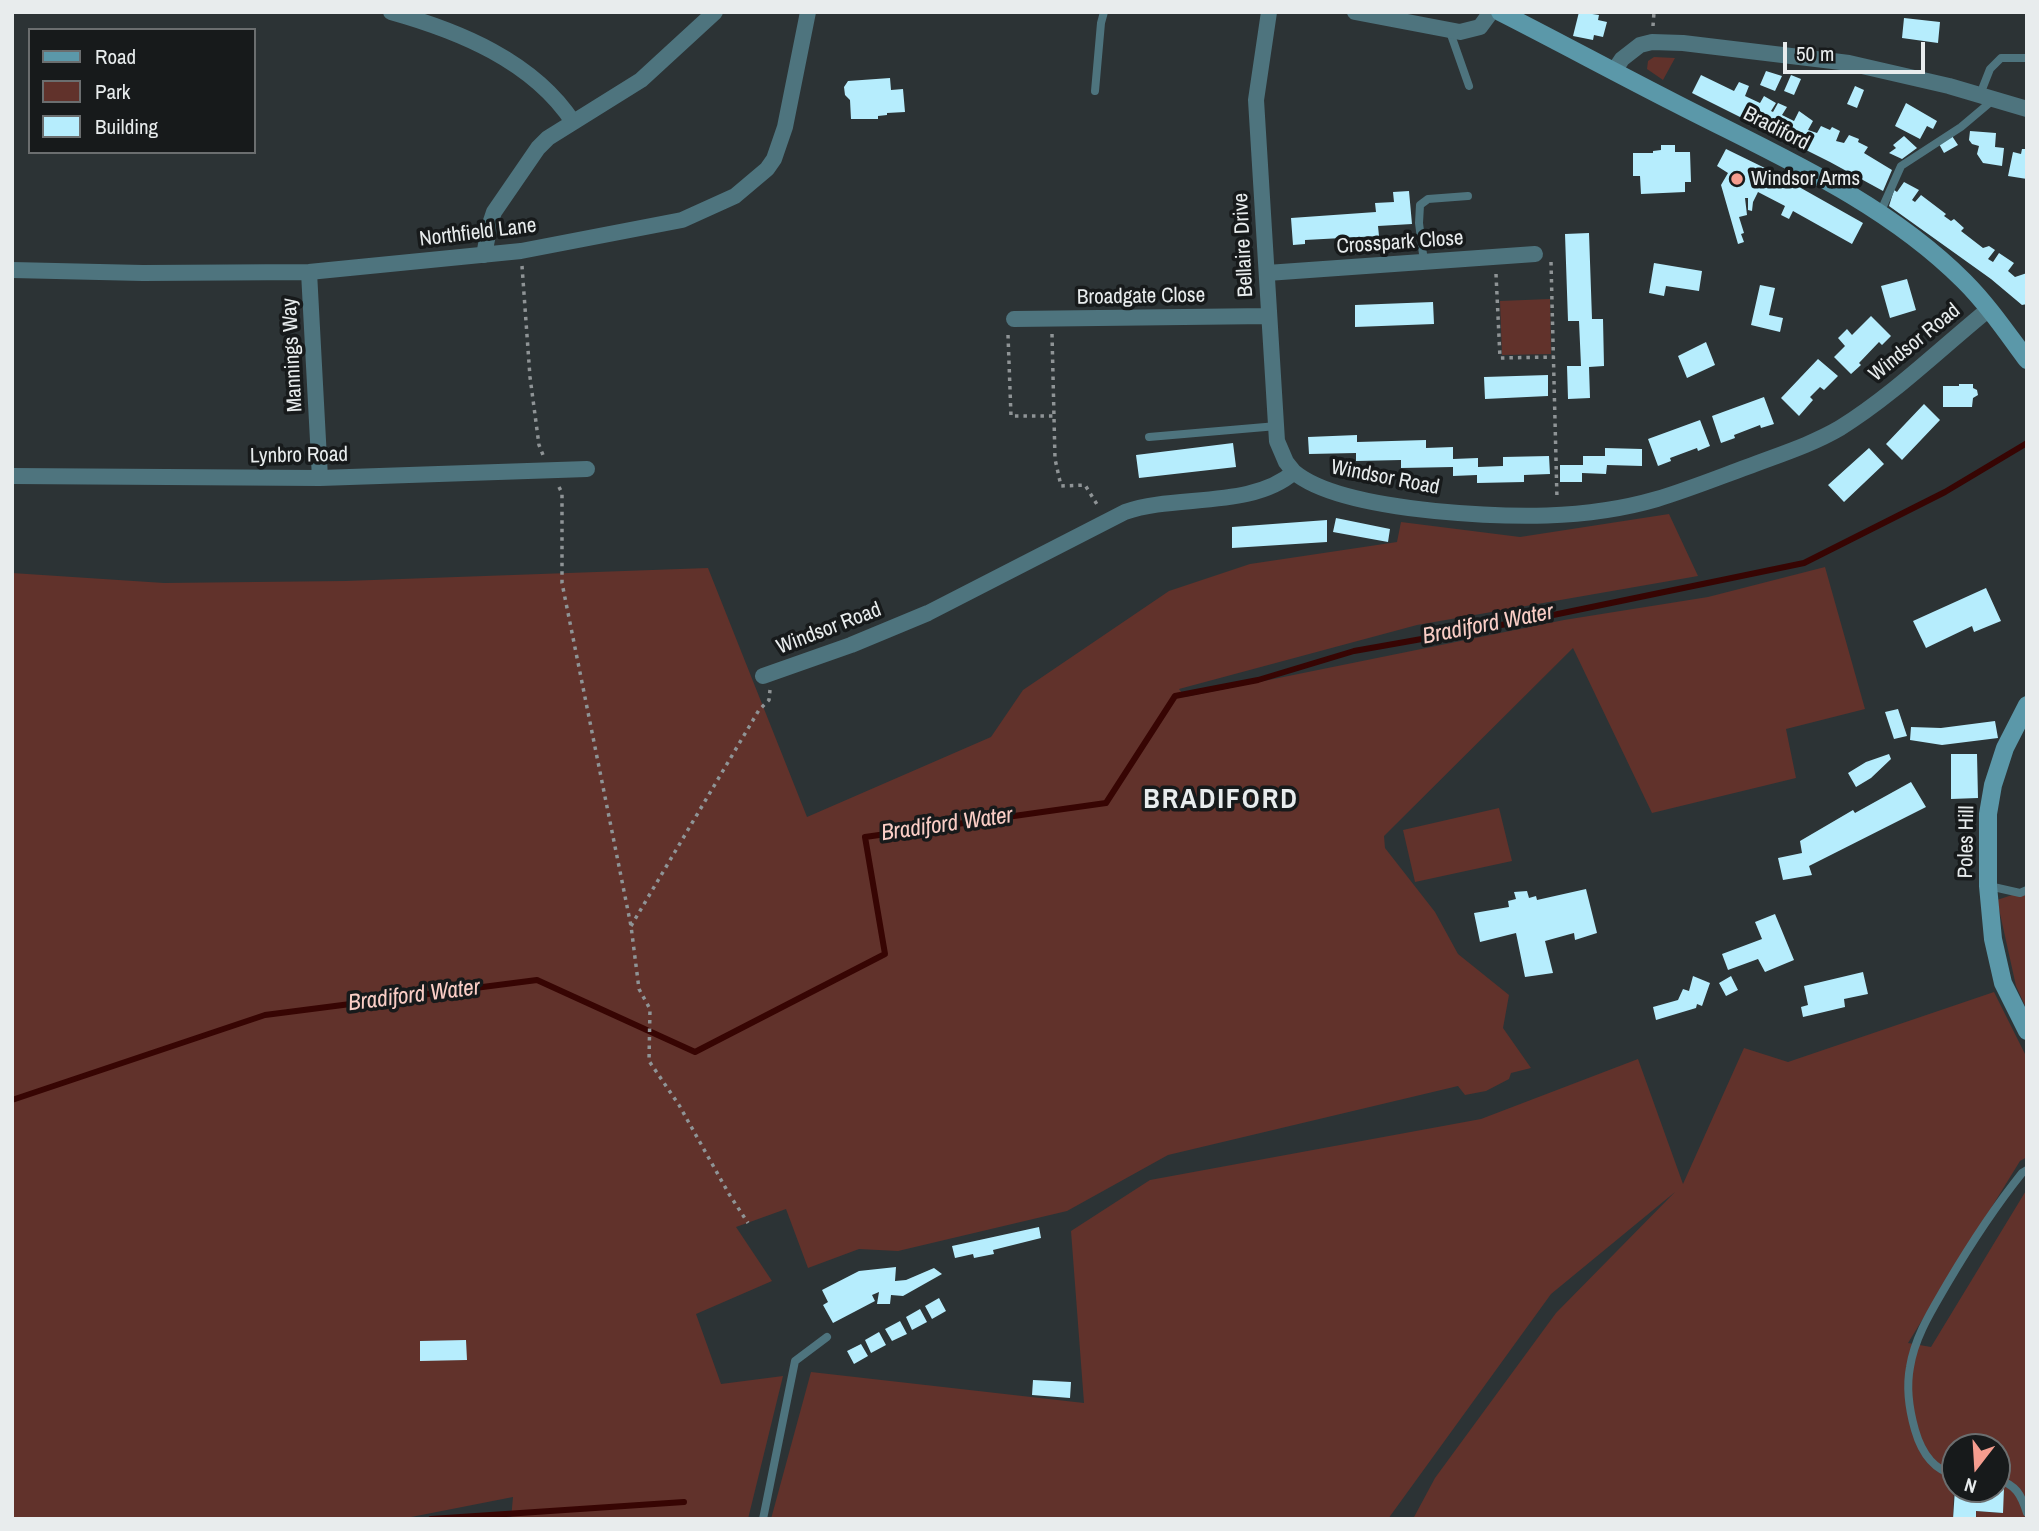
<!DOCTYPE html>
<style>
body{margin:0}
#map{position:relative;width:2039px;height:1531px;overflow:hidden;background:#2c3335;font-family:"Archivo Narrow",sans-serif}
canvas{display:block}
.frame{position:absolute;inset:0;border:14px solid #e8eced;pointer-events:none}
.legend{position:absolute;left:28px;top:28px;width:228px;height:126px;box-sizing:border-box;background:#171a1b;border:2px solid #6b6e6f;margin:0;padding:9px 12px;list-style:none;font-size:21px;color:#e8eced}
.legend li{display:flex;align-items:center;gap:14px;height:35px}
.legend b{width:35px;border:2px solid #6b6e6f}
.north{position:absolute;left:1941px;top:1433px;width:70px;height:70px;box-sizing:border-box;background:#171a1b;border:2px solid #6b6e6f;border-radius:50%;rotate:197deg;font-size:19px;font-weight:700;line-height:28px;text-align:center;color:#e8eced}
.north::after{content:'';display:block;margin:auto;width:24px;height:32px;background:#f59d8f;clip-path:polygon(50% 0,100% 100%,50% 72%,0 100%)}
.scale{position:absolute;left:1783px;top:42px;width:142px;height:32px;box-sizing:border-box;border:4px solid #e8eced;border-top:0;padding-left:9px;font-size:21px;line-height:24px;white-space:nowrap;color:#e8eced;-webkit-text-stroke:5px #171a1b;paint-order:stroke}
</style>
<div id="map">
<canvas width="2039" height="1531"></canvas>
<div class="frame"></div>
<ul class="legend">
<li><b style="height:9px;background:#5b98a9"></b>Road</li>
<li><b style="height:19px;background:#61322b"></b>Park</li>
<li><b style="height:19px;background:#b6edfd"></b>Building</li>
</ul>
<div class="north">N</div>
<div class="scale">50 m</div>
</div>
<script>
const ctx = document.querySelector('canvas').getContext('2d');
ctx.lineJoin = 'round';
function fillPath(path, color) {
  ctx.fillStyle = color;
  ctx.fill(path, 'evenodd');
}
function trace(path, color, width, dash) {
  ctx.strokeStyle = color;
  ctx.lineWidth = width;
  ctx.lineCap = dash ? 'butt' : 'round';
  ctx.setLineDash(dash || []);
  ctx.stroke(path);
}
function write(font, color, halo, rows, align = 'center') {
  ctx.font = font + ' "Archivo Narrow",sans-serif';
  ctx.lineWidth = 7;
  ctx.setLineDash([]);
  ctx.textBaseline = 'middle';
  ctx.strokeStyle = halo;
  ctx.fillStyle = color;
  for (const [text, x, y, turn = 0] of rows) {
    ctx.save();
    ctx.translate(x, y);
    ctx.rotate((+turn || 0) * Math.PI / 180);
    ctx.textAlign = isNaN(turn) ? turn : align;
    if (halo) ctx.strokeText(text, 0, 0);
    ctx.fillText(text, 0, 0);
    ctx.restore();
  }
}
fillPath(new Path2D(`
 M1654,57L1675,58L1663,80L1647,69L1648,61Z
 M1550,299L1551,354L1502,355L1500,301Z
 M1669,514L1698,576L1417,625L1179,689L1185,697L1564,620L1708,597L1825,567L1865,709L1786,729L1796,778L1652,813L1573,648L1384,836L1385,848L1435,912L1458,954L1509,995L1503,1028L1531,1068L1511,1073L1509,1079L1486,1091L1465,1095L1458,1086L1168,1155L1067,1211L898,1251L859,1249L808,1268L786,1209L736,1227L772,1281L696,1314L721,1384L783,1376L748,1519H511L513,1497L401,1519H12V573L164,583L345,581L708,568L807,817L991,737L1023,690L1169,591L1250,564L1397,542L1401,522L1520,537Z
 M1499,808L1512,861L1415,882L1403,830Z
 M2027,890V1010L2016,986L1997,900Z
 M1994,992L2027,1058V1157L2020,1161L1908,1343L1931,1347L2027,1189V1519H1976V1511L2002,1513L2004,1488H1997V1447H1955L1953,1519H1413L1435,1478L1556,1313L1675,1192L1551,1294L1388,1519H771L811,1372L1084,1403L1071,1231L1150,1180L1481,1119L1638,1059L1683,1184L1744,1048L1788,1062Z`), '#61322b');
trace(new Path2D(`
 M12,1100L265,1015L537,980L695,1052L885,954L865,837L1106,803L1175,696L1258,680L1354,651L1529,620L1804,563L1945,492L2027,443
 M431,1519L684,1502`), '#370503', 6);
fillPath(new Path2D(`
 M1579,12L1599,15L1598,20L1607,22L1603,37L1594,35L1593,40L1573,36Z
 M1904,18L1940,22L1938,43L1902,38Z
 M1766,71L1782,76L1775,91L1760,85Z
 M1701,75L1734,91L1739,82L1749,86L1745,96L1760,103L1764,96L1776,103L1771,111L1773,112L1778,103L1787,107L1782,115L1794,121L1799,111L1813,121L1808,130L1817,133L1821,126L1830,130L1832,127L1840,131L1836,141L1844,143L1849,135L1859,139L1858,142L1868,147L1864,153L1892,170L1883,191L1830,162L1692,93Z
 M1791,75L1801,79L1794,95L1784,91Z
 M890,78L891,90L903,89L905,112L887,113V115L878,116V119H851L850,100L845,95L844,87L848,81Z
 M1855,86L1864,90L1857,108L1847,104Z
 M1906,103L1937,121L1933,129L1927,126L1920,139L1895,126Z
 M1970,131L1996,133L1995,147L2004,148L2002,166L1983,163L1977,154L1979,146L1972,144L1969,140Z
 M1904,136L1917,148L1902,159L1889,153L1896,148L1893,145Z
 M1952,136L1958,145L1944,153L1939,144Z
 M1661,145H1675V152H1690L1691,182H1685V192L1641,194L1640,176H1633V153H1653V151L1661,150Z
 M1726,149L1769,170L1863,223L1852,244L1793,211L1789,219L1781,215L1785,206L1758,192L1753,202L1752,211L1748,210V198H1745L1747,215L1739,217L1744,233L1741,234L1744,242L1738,244L1721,185L1728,173L1717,166Z
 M2022,149H2027V179L2008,176L2013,152L2021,154Z
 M1904,182L1919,190L1912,200L1915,202L1921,195L1946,214L1944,216L1951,221L1954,219L1964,228L1961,231L1983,248L1989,246L1995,250L1988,259L1993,262L1999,253L2014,263L2008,271L2015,277L2027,273V304L2022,305L1991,279L1889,206L1894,190L1897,192Z
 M1409,191L1412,224L1378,226L1379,236L1305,240V244L1293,245L1291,218L1376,212L1375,203L1394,202L1393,192Z
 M1589,233L1592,319H1603L1604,366L1589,367L1590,398L1568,399L1567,366H1581L1579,321H1568L1565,234Z
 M1654,263L1702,271L1699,291L1666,286L1664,296L1649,293Z
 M1907,279L1916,310L1890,318L1881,286Z
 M1760,285L1775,288L1769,315L1783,318L1780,332L1751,325Z
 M1433,302L1434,324L1355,327V305Z
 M1871,316L1891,336L1882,345L1879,342L1859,363L1861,365L1851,374L1834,357L1845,346L1838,338L1847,329L1852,335Z
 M1706,342L1715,365L1687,378L1678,356Z
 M1818,359L1838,376L1824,390L1820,387L1810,397L1813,400L1799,416L1781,398Z
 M1548,375V396L1485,399L1484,377Z
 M1959,384H1973V388L1977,390L1978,395L1973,398L1972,407H1943V386H1959Z
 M1764,397L1774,424L1761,428L1760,425L1734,435L1735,438L1721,443L1712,416Z
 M1924,404L1940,420L1902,460L1886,444Z
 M1700,420L1710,446L1698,451L1697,448L1670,458L1671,461L1658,466L1648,439Z
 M1357,435V442L1426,440V448L1453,447V459L1478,458V467L1503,466V457L1549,456L1550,474L1524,475V482L1477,483V475L1453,476V467L1401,468V460L1356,461V453L1309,454L1308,437Z
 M1233,443L1236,467L1139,478L1136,455Z
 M1605,448L1642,449V466L1607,465L1606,474L1582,473V482H1560V465H1583V456H1605Z
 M1869,448L1884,464L1844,502L1828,485Z
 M1336,518L1390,529L1388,542L1333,532Z
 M1327,520V542L1232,548V527Z
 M1986,588L2001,621L1974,632L1972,626L1926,648L1913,621Z
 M1898,709L1907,736L1894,739L1885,712Z
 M1995,721L1998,738L1942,745L1910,740L1911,727L1941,728Z
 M1889,754L1891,759L1871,778L1856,787L1848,773L1866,762Z
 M1951,754H1977L1978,798L1951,799Z
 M1911,782L1926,807L1809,866L1812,875L1783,880L1778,858L1802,853L1800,841L1853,810L1855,813Z
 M1586,889L1597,933L1575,940L1574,933L1545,941L1553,973L1525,977L1516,933L1480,942L1474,913L1509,907L1508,901L1516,899L1514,892L1527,891L1529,898L1536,896L1537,900Z
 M1775,914L1794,960L1765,972L1758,959L1728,970L1722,954L1762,939L1755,922Z
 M1863,972L1868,994L1844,999L1845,1007L1803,1017L1801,1007L1808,1005L1804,986Z
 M1693,976L1710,983L1702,1006L1697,1004L1696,1008L1656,1020L1653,1007L1678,1000L1683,989L1689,991Z
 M1731,976L1738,990L1726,996L1719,983Z
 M1039,1227L1041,1238L993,1250L994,1254L974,1258L973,1254L955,1258L952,1246Z
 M896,1267L895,1281L906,1280L934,1268L942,1274L903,1296L891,1295L890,1304H877L879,1292L872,1295L875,1301L833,1323L823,1305L828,1302L822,1290L859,1271Z
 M939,1298L946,1311L932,1319L925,1306Z
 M920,1309L927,1322L912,1330L906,1317Z
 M900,1321L907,1334L892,1341L885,1329Z
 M879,1332L886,1345L871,1353L865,1340Z
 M466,1340L467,1360L420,1361V1341Z
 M861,1344L868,1356L854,1364L847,1351Z
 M1033,1380L1071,1382L1070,1398L1032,1395Z
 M1997,1488H2004L2003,1513L1976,1511V1519H1953L1955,1489Z`), '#b6edfd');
trace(new Path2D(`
 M1653,26L1654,12
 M1551,262L1557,499
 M522,266L530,377L539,445L543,455
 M1496,274L1500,358L1554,357
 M1052,334L1055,459L1061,486L1085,485L1098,506
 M1008,335L1011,416H1054
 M559,487L562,493V583L631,926L639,989L650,1009L649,1061L679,1105L729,1194L748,1223
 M631,926L759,710L769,700L770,690`), '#8f9496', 3.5, [3.5, 5]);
trace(new Path2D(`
 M1450,32L1469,86
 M1095,91L1101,23L1104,12
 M1979,97L1990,69L2001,58H2027
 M1880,213L1901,166L1961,127L1993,100
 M1424,262L1419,223L1420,205L1428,199L1468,196
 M1149,437L1277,426
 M1989,886L2020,893L2027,890
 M1955,1475C1933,1470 1921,1451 1915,1430C1909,1409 1906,1388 1910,1367C1915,1336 1932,1310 1947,1284C1970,1245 1994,1208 2022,1173L2027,1170
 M1997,1479C2016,1485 2021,1494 2027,1513
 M763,1519L795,1361L827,1337`), '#4e747e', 8);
trace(new Path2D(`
 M391,12C459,31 533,61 573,122
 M1269,12L1256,100L1277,441L1286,462L1294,472
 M1355,12L1460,32L1480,27L1491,12
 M1614,71L1622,59L1640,45L1652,42L1683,43L1849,63L1949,86L2027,109
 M484,255L490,224L494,212L538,148L548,138L641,80L715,12
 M12,270L143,273L309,272L521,251L682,220L735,196L767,169L774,159L785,127L808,12
 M309,272L320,478
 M1267,273L1535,254
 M1014,319L1269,316
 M12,476L320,478L587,469
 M763,676L851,645L928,613L1125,512C1175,494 1252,509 1294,472C1325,498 1396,507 1435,511C1509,518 1585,520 1657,499C1687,490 1717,478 1747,467C1778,455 1811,445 1840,428C1892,396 1941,348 1989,309`), '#4e747e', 16);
trace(new Path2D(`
 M1500,12C1559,42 1616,73 1675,103C1776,155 1883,200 1964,281C1988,305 2007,333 2027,360
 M2027,705L2005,748L1993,785L1988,814V886L1993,939L2003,983L2027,1031`), '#5b98a9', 18);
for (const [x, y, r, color] of [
 [1737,179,7,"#f59d8f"]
]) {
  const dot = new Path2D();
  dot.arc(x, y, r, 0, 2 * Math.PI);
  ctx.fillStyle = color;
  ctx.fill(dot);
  trace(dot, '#171a1b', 2.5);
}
write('21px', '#e8eced', '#171a1b', [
 ["Bradiford",1776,129,27],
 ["Northfield Lane",478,233,-7],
 ["Crosspark Close",1400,243,-4],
 ["Bellaire Drive",1244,245,-93],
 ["Broadgate Close",1141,297,-1],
 ["Windsor Road",1915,343,-39],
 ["Mannings Way",293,355,-93],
 ["Lynbro Road",299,456,-1],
 ["Windsor Road",1385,478,11],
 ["Windsor Road",829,629,-21],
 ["Poles Hill",1967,842,-89]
]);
write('21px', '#e8eced', '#171a1b', [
 ["Windsor Arms",1751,179]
], 'left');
write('italic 23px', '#facec6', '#171a1b', [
 ["Bradiford Water",1488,625,-11],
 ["Bradiford Water",947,825,-8],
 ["Bradiford Water",414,996,-7]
]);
ctx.letterSpacing = '2px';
write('bold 28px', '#e8eced', '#171a1b', [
 ["BRADIFORD",1221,800]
]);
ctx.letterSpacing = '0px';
</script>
